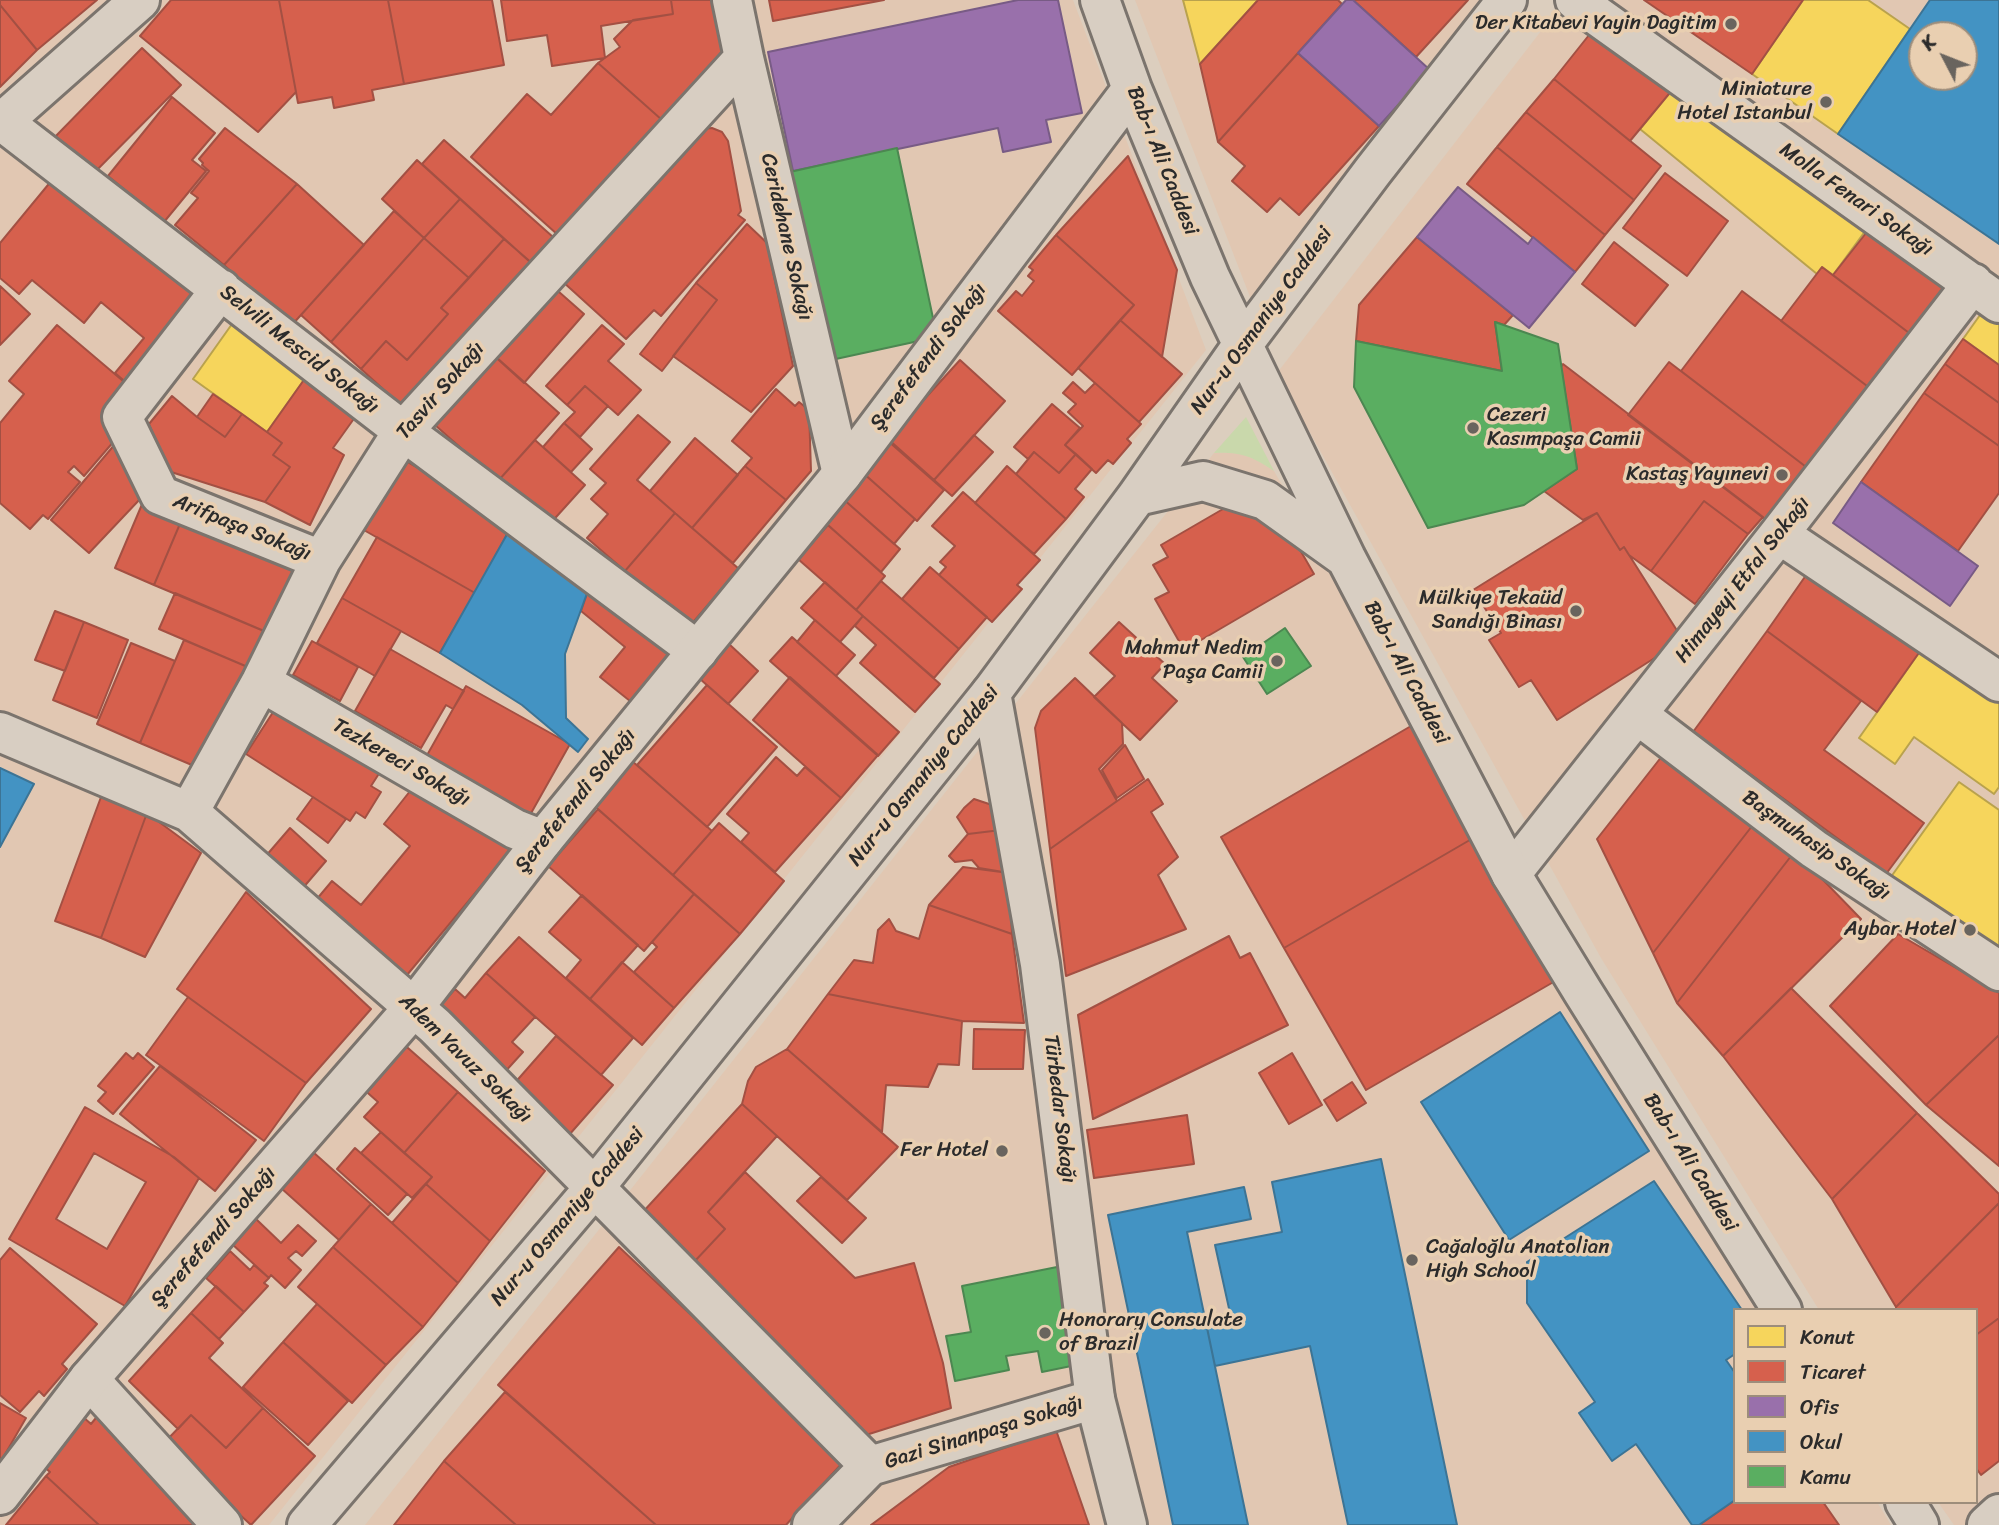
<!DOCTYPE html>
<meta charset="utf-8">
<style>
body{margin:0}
#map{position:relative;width:1999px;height:1525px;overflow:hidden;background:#dccebe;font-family:Sriracha,sans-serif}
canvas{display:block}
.legend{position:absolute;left:1733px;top:1308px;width:245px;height:196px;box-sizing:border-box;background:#e9cfb1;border:2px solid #9d8d7b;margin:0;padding:9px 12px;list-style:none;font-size:21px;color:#2b2b2b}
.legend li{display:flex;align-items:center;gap:14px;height:35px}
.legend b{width:35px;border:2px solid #9d8d7b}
.north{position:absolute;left:1908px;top:21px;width:70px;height:70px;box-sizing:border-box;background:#e9cfb1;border:2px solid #9d8d7b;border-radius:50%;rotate:312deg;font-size:19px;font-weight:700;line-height:28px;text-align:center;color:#2b2b2b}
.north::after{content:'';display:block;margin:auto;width:24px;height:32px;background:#69645e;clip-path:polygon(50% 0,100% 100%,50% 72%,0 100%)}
</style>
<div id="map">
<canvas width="1999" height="1525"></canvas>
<ul class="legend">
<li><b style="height:19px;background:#f6d55c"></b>Konut</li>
<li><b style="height:19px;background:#d6604d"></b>Ticaret</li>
<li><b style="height:19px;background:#9970ab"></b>Ofis</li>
<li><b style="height:19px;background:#4393c3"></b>Okul</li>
<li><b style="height:19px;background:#5aae61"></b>Kamu</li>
</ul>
<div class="north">K</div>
</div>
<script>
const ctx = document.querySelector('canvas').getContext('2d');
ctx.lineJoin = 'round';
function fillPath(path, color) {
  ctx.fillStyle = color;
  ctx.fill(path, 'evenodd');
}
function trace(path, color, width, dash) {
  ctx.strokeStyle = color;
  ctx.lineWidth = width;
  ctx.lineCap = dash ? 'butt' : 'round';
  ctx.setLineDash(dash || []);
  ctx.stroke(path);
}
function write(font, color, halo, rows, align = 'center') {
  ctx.font = font + ' Sriracha,sans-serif';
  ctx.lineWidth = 7;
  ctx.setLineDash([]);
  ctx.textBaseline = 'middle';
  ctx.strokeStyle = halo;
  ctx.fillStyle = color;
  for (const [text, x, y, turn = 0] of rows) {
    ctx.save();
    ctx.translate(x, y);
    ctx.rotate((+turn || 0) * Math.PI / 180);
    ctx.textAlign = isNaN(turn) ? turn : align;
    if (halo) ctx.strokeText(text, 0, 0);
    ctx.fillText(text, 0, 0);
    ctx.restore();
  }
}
fillPath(new Path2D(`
 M0,0H1073L1206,350L269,1525H0Z
 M1135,0H1492L1252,302Z
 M1565,0H1999V1525H1954L1938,1502H1976V1310H1819L1601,958L1277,373ZM1922,35H1964V77H1922Z
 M1236,452L1258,460L1274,471L1573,995L1762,1310H1735V1502H1877L1891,1525H365L1214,453Z`), '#e1c7b2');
fillPath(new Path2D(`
 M1246,417L1274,471C1251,456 1241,452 1214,453Z`), '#c9d8ab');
const homes = new Path2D(`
 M1183,0H1258L1200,64Z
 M1803,0H1868L1910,29L1838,134L1752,74Z
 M1681,78L1866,230L1833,275L1822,267L1817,274L1640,129Z
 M1985,308L1999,317V365L1963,339Z
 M232,324L306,377L267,432L193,379Z
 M1928,640L1999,690V787L1994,794L1914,737L1895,764L1859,738Z
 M1959,782L1999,810V954L1888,881Z`);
fillPath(homes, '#f6d55c');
trace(homes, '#b9a24d', 2);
const shops = new Path2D(`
 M0,0H97L37,50L0,5Z
 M171,0H279L296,92L258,132L140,36Z
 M279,0H388L404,84L372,90L374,100L334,108L332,97L298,103Z
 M388,0H492L504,65L404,84Z
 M501,0H671L673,14L601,26L605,58L552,66L547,35L507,41Z
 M671,0H718L729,44L662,120L598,63L620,47L614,39L633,20L673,14Z
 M769,0H884L773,21Z
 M1258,0H1338L1342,4L1218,142L1200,64Z
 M1353,0H1468L1416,57Z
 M1644,0H1803L1752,74Z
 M0,5L37,50L0,87Z
 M1601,20L1678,83L1630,141L1554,79Z
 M142,48L181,85L87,180L49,143Z
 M1298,53L1379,126L1299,215L1280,198L1267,212L1232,181L1245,166L1218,142Z
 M598,63L662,120L558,235L471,157L527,94L551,115Z
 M1554,79L1661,166L1634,200L1526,112Z
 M172,97L215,133L192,160L206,171L164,222L108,176Z
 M1526,112L1634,200L1605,235L1497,147Z
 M225,128L297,184L224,265L175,225L198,198L191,193L209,171L202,165L203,163L199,159Z
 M712,128L722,132L728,141L741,211L738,215L745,220L661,316L654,310L626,339L562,281L702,129Z
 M444,140L553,237L530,262L422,164Z
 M1497,147L1605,235L1575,272L1467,184Z
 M1128,156L1177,270L1162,357L1120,320L1134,305L1056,235Z
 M417,160L460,199L424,238L382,199Z
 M1665,173L1728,221L1687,276L1623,228Z
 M57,174L203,297L129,385L115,373L144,338L101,302L84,323L32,280L19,294L0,278V243Z
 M297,184L364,245L291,326L224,265Z
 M460,199L504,239L469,278L424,238Z
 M394,211L424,238L331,342L301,315Z
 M747,224L767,243L793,366L751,412L673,356L717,300L696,283Z
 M1870,228L1952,292L1917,339L1833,275Z
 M1056,235L1134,305L1072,375L998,311L1016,291L1022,296L1034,281L1028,276L1033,270L1029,267Z
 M1417,237L1513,315L1504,325L1495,322L1502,371L1356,341L1359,305Z
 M424,238L469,278L441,308L448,314L407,360L386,341L361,369L331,342Z
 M504,239L533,264L404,408L361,369L386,341L407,360L448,314L441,308Z
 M1614,242L1668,285L1635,326L1582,284Z
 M1822,267L1917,339L1875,392L1781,321Z
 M696,283L717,300L662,371L640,354Z
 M550,284L584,314L524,383L490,352Z
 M0,286L30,314L0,345Z
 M1742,291L1875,392L1814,473L1681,371Z
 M1120,320L1182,374L1139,422L1078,368Z
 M57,325L136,392L121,433L84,476L74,466L68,472L80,482L48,519L43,515L30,529L0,503V423L24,394L9,381Z
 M602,325L624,344L608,361L641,390L618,415L585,386L567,405L546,386Z
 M1963,339L1999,365V403L1945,364Z
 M496,357L559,413L498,481L435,425Z
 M960,360L1005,401L934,480L888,439Z
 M1669,362L1814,473L1774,526L1628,415Z
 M1563,364L1763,517L1748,534L1704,501L1651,571L1629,555L1624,547L1620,550L1597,513L1583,520L1544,491L1577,469L1561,367Z
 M1945,364L1999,403V446L1924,393Z
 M306,377L358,413L333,448L344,455L310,525L265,502L290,467L273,455L282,443L267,432Z
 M1073,382L1085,393L1095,383L1141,424L1127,439L1131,443L1113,464L1108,460L1096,473L1065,445L1083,426L1068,412L1076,404L1063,393Z
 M585,386L608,406L580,437L564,423L575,412L567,405Z
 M776,389L795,406L799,402L809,410L811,471L786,500L745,466L752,458L732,441Z
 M1924,393L1999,446V493L1958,551L1861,482Z
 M213,394L242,414L225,437L197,417Z
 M172,396L197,417L225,437L242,414L282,443L273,455L290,467L265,502L168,471L149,424Z
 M1052,404L1080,428L1065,445L1076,454L1059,473L1034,452L1028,459L1014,447Z
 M638,415L670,442L637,480L675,513L625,571L587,538L608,514L591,499L606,483L590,469Z
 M564,423L592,449L571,472L543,447Z
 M974,435L993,452L952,496L934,480Z
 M121,437L141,498L89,553L51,520Z
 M695,438L738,475L692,528L650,491Z
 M535,440L585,485L548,526L498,481Z
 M888,441L944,490L917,521L861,471Z
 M1034,452L1059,473L1076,454L1092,469L1075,489L1084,497L1066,519L1016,474Z
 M402,459L514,522L475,593L362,529Z
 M745,466L786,500L733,563L692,528Z
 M1007,466L1066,519L1034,554L975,503Z
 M863,473L915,519L894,544L842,498Z
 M963,492L1040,560L1017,585L1022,589L992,622L939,575L946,567L940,562L955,546L932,526Z
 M842,498L900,549L881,572L822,520Z
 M1242,498L1285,524L1314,574L1184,650L1155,599L1169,592L1153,565L1168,557L1161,545Z
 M1704,501L1748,534L1695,604L1651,571Z
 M143,502L182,519L154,585L115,568Z
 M675,513L739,569L689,627L630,588L636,581L625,571Z
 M1597,513L1620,550L1624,547L1683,640L1557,720L1531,680L1519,687L1489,640L1501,633L1473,590Z
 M182,519L299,569L271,634L154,585Z
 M828,525L885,576L856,610L798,559Z
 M377,537L475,593L440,653L342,598Z
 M1816,561L1928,640L1877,712L1767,631Z
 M930,567L987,617L959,649L902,599Z
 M881,581L959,649L934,678L856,610Z
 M825,582L863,616L840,642L801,608Z
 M590,585L676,654L635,705L600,677L625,647L581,611Z
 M175,593L271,634L250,668L159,629Z
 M342,598L401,631L375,676L317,643Z
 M55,611L84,622L65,671L35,660Z
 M863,616L940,684L915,712L860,663L876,645L855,626Z
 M815,620L855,655L836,676L797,642Z
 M84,622L128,640L97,718L53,700Z
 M1119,622L1165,664L1152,678L1177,701L1140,740L1094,697L1115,676L1090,653Z
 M1767,631L1861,701L1824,750L1924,823L1886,874L1693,732Z
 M792,637L899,732L878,756L770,661Z
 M184,640L250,668L206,771L140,743Z
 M312,641L358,667L340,701L293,675Z
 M131,643L175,661L140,743L97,724Z
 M729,644L758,671L728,704L699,678Z
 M390,649L464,691L453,709L446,705L421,748L355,711Z
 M790,677L878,755L841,798L753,720Z
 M1075,678L1122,723L1123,744L1099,769L1117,801L1050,849L1035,728L1041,711Z
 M707,685L777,747L707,827L637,765Z
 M466,686L570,744L530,815L426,757Z
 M277,706L380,772L371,786L381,792L365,818L356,812L350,821L246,754Z
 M1411,726L1475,837L1284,948L1221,837Z
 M1125,745L1144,779L1117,798L1102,770Z
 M1666,751L1756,821L1653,953L1597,839Z
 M776,757L797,776L805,767L841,798L775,872L741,842L749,833L727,814Z
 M632,761L712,831L673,875L593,805Z
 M422,776L511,850L402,981L311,906L332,881L361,905L410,846L384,824Z
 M1148,779L1163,804L1151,812L1178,857L1158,875L1186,929L1066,976L1050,849Z
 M104,789L147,813L101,938L55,921Z
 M313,797L346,819L328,843L297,819Z
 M974,799L995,806L1001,830L968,834L957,817L964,808Z
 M598,809L694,894L644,951L548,866Z
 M147,813L201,853L145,957L101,938Z
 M1756,821L1795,851L1677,1003L1653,953Z
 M719,823L784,881L740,934L673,875Z
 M290,828L326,861L302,889L265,857Z
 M1001,830L1009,873L979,868L972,860L955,862L949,856L968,834Z
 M1475,837L1557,980L1366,1090L1284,948Z
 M1795,851L1861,919L1723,1056L1677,1003Z
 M963,867L1009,873L1012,934L929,905Z
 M246,892L371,1009L306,1083L177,989Z
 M694,894L740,934L674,1008L634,972L657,947L652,942Z
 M582,895L638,945L590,999L566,978L581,960L549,932Z
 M929,905L1012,934L1024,1023L962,1021L828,994L854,960L873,963L878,930L889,919L896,931L919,939Z
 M1898,934L1999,993V1035L1926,1105L1830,1006Z
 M1229,936L1240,958L1250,953L1288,1025L1093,1119L1078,1015Z
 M519,937L633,1038L601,1075L486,973Z
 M622,962L674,1008L642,1045L590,999Z
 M486,973L535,1017L512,1042L523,1052L503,1074L434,1013L455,989L465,998Z
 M1791,988L1917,1113L1832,1199L1723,1056Z
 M828,994L962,1021L959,1065L938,1064L928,1087L886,1085L882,1132L787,1049Z
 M188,997L306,1083L264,1141L146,1055Z
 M974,1029L1025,1030L1023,1069H973Z
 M1999,1035V1166L1926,1105Z
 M556,1036L613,1085L569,1135L513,1085Z
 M400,1041L458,1092L404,1153L364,1117L378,1102L360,1086Z
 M787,1049L898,1147L847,1200L742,1104L748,1081L756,1067Z
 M126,1053L133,1059L138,1053L154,1067L113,1114L98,1101L106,1092L98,1086Z
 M1292,1053L1322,1105L1289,1124L1259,1073Z
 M160,1066L256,1140L215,1191L120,1114Z
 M1352,1082L1366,1103L1337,1121L1324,1100Z
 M458,1092L545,1171L490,1241L426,1184L432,1177L404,1153Z
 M742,1104L777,1136L708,1212L725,1229L694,1262L642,1213Z
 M85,1107L174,1157L199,1178L125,1306L9,1239ZM94,1153L146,1182L107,1249L56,1219Z
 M1917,1113L1999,1194V1203L1896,1307L1832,1199Z
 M1187,1115L1194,1164L1094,1178L1087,1130Z
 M381,1132L432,1177L412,1198L361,1153Z
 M355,1148L407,1194L388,1215L337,1169Z
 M313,1152L371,1204L339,1240L281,1188Z
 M745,1172L855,1278L914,1263L943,1363L951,1408L866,1435L694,1262L725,1229L708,1212Z
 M821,1177L866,1218L842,1243L797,1201Z
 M426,1184L490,1241L458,1283L392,1223Z
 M1999,1203V1318L1976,1335V1310H1896V1307Z
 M371,1204L458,1283L423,1327L333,1247Z
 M256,1219L281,1243L298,1225L316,1241L302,1256L296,1251L288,1258L301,1270L285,1288L271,1275L269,1278L232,1244Z
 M333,1247L423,1327L386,1365L298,1287Z
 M619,1247L845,1460L786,1525H656L498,1385Z
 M10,1248L97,1324L62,1364L67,1369L44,1396L39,1391L20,1412L0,1395V1260Z
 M230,1251L250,1270L254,1265L269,1278L264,1283L268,1286L244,1312L206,1278Z
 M216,1286L244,1312L219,1339L191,1313Z
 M317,1304L386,1365L352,1403L283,1342Z
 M191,1313L223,1343L209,1358L263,1408L226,1448L191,1415L178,1429L129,1381Z
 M1999,1318V1461L1981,1475L1976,1468V1335Z
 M283,1342L348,1401L308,1445L243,1387Z
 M505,1392L656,1525H516L444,1461Z
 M0,1403L26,1418L0,1463Z
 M263,1408L315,1456L251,1525L163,1444L191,1415L226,1448Z
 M100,1413L196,1525H99L46,1476L50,1472L42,1465L83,1417L91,1424Z
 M1056,1430L1089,1525H871L949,1467Z
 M444,1461L516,1525H394Z
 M46,1476L99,1525H6Z
 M1735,1500V1502H1823L1839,1525H1699Z`);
fillPath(shops, '#d6604d');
trace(shops, '#a35043', 2);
const offices = new Path2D(`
 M1018,0H1058L1082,113L1046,120L1051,142L1003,152L998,128L793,171L768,52Z
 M1346,0H1353L1430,70L1379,126L1298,53Z
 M1458,187L1528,244L1533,237L1575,272L1529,328L1417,237Z
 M1861,482L1978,566L1950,606L1833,523Z`);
fillPath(offices, '#9970ab');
trace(offices, '#785b85', 2);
const schools = new Path2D(`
 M1930,0H1999V244L1838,134ZM1922,35H1964V77H1922Z
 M514,522L590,585L565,654L566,718L588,739L578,752L522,705L440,653Z
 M0,768L34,784L0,847Z
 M1560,1012L1649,1151L1509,1240L1421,1102Z
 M1381,1159L1457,1525H1348L1310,1346L1215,1366L1205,1318L1230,1313L1215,1245L1282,1232L1272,1182Z
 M1654,1181L1742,1310H1735V1354L1726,1360L1735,1373V1500L1699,1525H1692L1636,1444L1612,1461L1579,1413L1595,1402L1527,1303V1262Z
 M1244,1187L1251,1219L1187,1232L1248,1525H1173L1108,1215Z`);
fillPath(schools, '#4393c3');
trace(schools, '#3c7495', 2);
const public = new Path2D(`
 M897,148L937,337L822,362L781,174Z
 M1495,322L1558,344L1577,469L1524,505L1428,528L1354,387L1356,341L1502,371Z
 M1285,628L1311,666L1267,694L1243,657Z
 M1062,1266L1081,1364L1042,1372L1038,1351L1006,1356L1009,1370L955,1381L946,1336L971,1332L962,1286Z`);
fillPath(public, '#5aae61');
trace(public, '#4c8751', 2);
const street = new Path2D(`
 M732,0L744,58L842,474
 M1575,0L1999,303
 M3,122L403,431L698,651
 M0,124L140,0
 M221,289L122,417L160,495L321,560
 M1779,534L1999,682
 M261,682L515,829L543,840
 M1638,715L1814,849L1999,971
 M0,732L189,812L435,1026L870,1466
 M189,812L261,682L321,560L403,431L744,58
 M1511,874L1779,534L1973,283
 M89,1379L222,1525
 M307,1525L594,1188L991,693
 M812,1525L870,1466L1095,1399
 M1987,1525L1999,1514`);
const secondary = new Path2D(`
 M1100,0L1132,89L1210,277L1346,558L1511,874L1583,992L1782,1310
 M1137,496L1203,481L1265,500L1343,556
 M0,1495L89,1379L414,1007L543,840L842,474L1132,89
 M1905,1502L1919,1525
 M1127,1525L1095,1399L1040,964L991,693L1137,496L1243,344L1373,171L1507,0`);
trace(street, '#7b746d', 44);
trace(secondary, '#7b746d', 44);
trace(street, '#d8cec2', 38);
trace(secondary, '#d8cec2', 38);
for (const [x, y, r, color] of [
 [1731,24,7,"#69645e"],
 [1826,102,7,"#69645e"],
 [1473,428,7,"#69645e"],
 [1782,475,7,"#69645e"],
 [1576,611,7,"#69645e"],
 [1277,661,7,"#69645e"],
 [1970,930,7,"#69645e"],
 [1002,1151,7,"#69645e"],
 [1412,1260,7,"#69645e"],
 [1045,1333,7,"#69645e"]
]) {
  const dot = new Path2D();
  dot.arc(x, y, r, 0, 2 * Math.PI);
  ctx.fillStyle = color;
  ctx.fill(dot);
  trace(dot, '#e9cfb1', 2.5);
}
write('21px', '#2b2b2b', '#e9cfb1', [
 ["Der Kitabevi Yayin Dagitim",1717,24],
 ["Miniature",1812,90],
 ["Hotel Istanbul",1812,114],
 ["Cezeri",1487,416,"left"],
 ["Kasımpaşa Camii",1487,440,"left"],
 ["Kastaş Yayınevi",1768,475],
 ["Mülkiye Tekaüd",1562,599],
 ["Sandığı Binası",1562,623],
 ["Mahmut Nedim",1263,649],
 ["Paşa Camii",1263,673],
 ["Aybar Hotel",1956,930],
 ["Fer Hotel",988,1151],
 ["Cağaloğlu Anatolian",1426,1248,"left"],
 ["High School",1426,1272,"left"],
 ["Honorary Consulate",1059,1321,"left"],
 ["of Brazil",1059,1345,"left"]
], 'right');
write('21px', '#2b2b2b', '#e9cfb1', [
 ["Bab-ı Ali Caddesi",1162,161,68],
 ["Molla Fenari Sokağı",1856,200,35],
 ["Ceridehane Sokağı",786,237,77],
 ["Nur-u Osmaniye Caddesi",1262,321,-54],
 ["Selvili Mescid Sokağı",299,350,38],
 ["Şerefefendi Sokağı",929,357,-53],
 ["Tasvir Sokağı",441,391,-49],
 ["Arifpaşa Sokağı",242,528,22],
 ["Himayeyi Etfal Sokağı",1743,580,-52],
 ["Bab-ı Ali Caddesi",1406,673,62],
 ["Tezkereci Sokağı",401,763,30],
 ["Nur-u Osmaniye Caddesi",924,776,-51],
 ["Şerefefendi Sokağı",576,801,-51],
 ["Başmuhasip Sokağı",1816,846,35],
 ["Adem Yavuz Sokağı",465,1059,44],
 ["Türbedar Sokağı",1059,1109,83],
 ["Bab-ı Ali Caddesi",1690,1163,58],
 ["Nur-u Osmaniye Caddesi",568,1217,-50],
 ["Şerefefendi Sokağı",214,1237,-49],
 ["Gazi Sinanpaşa Sokağı",984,1433,-17]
]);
</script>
